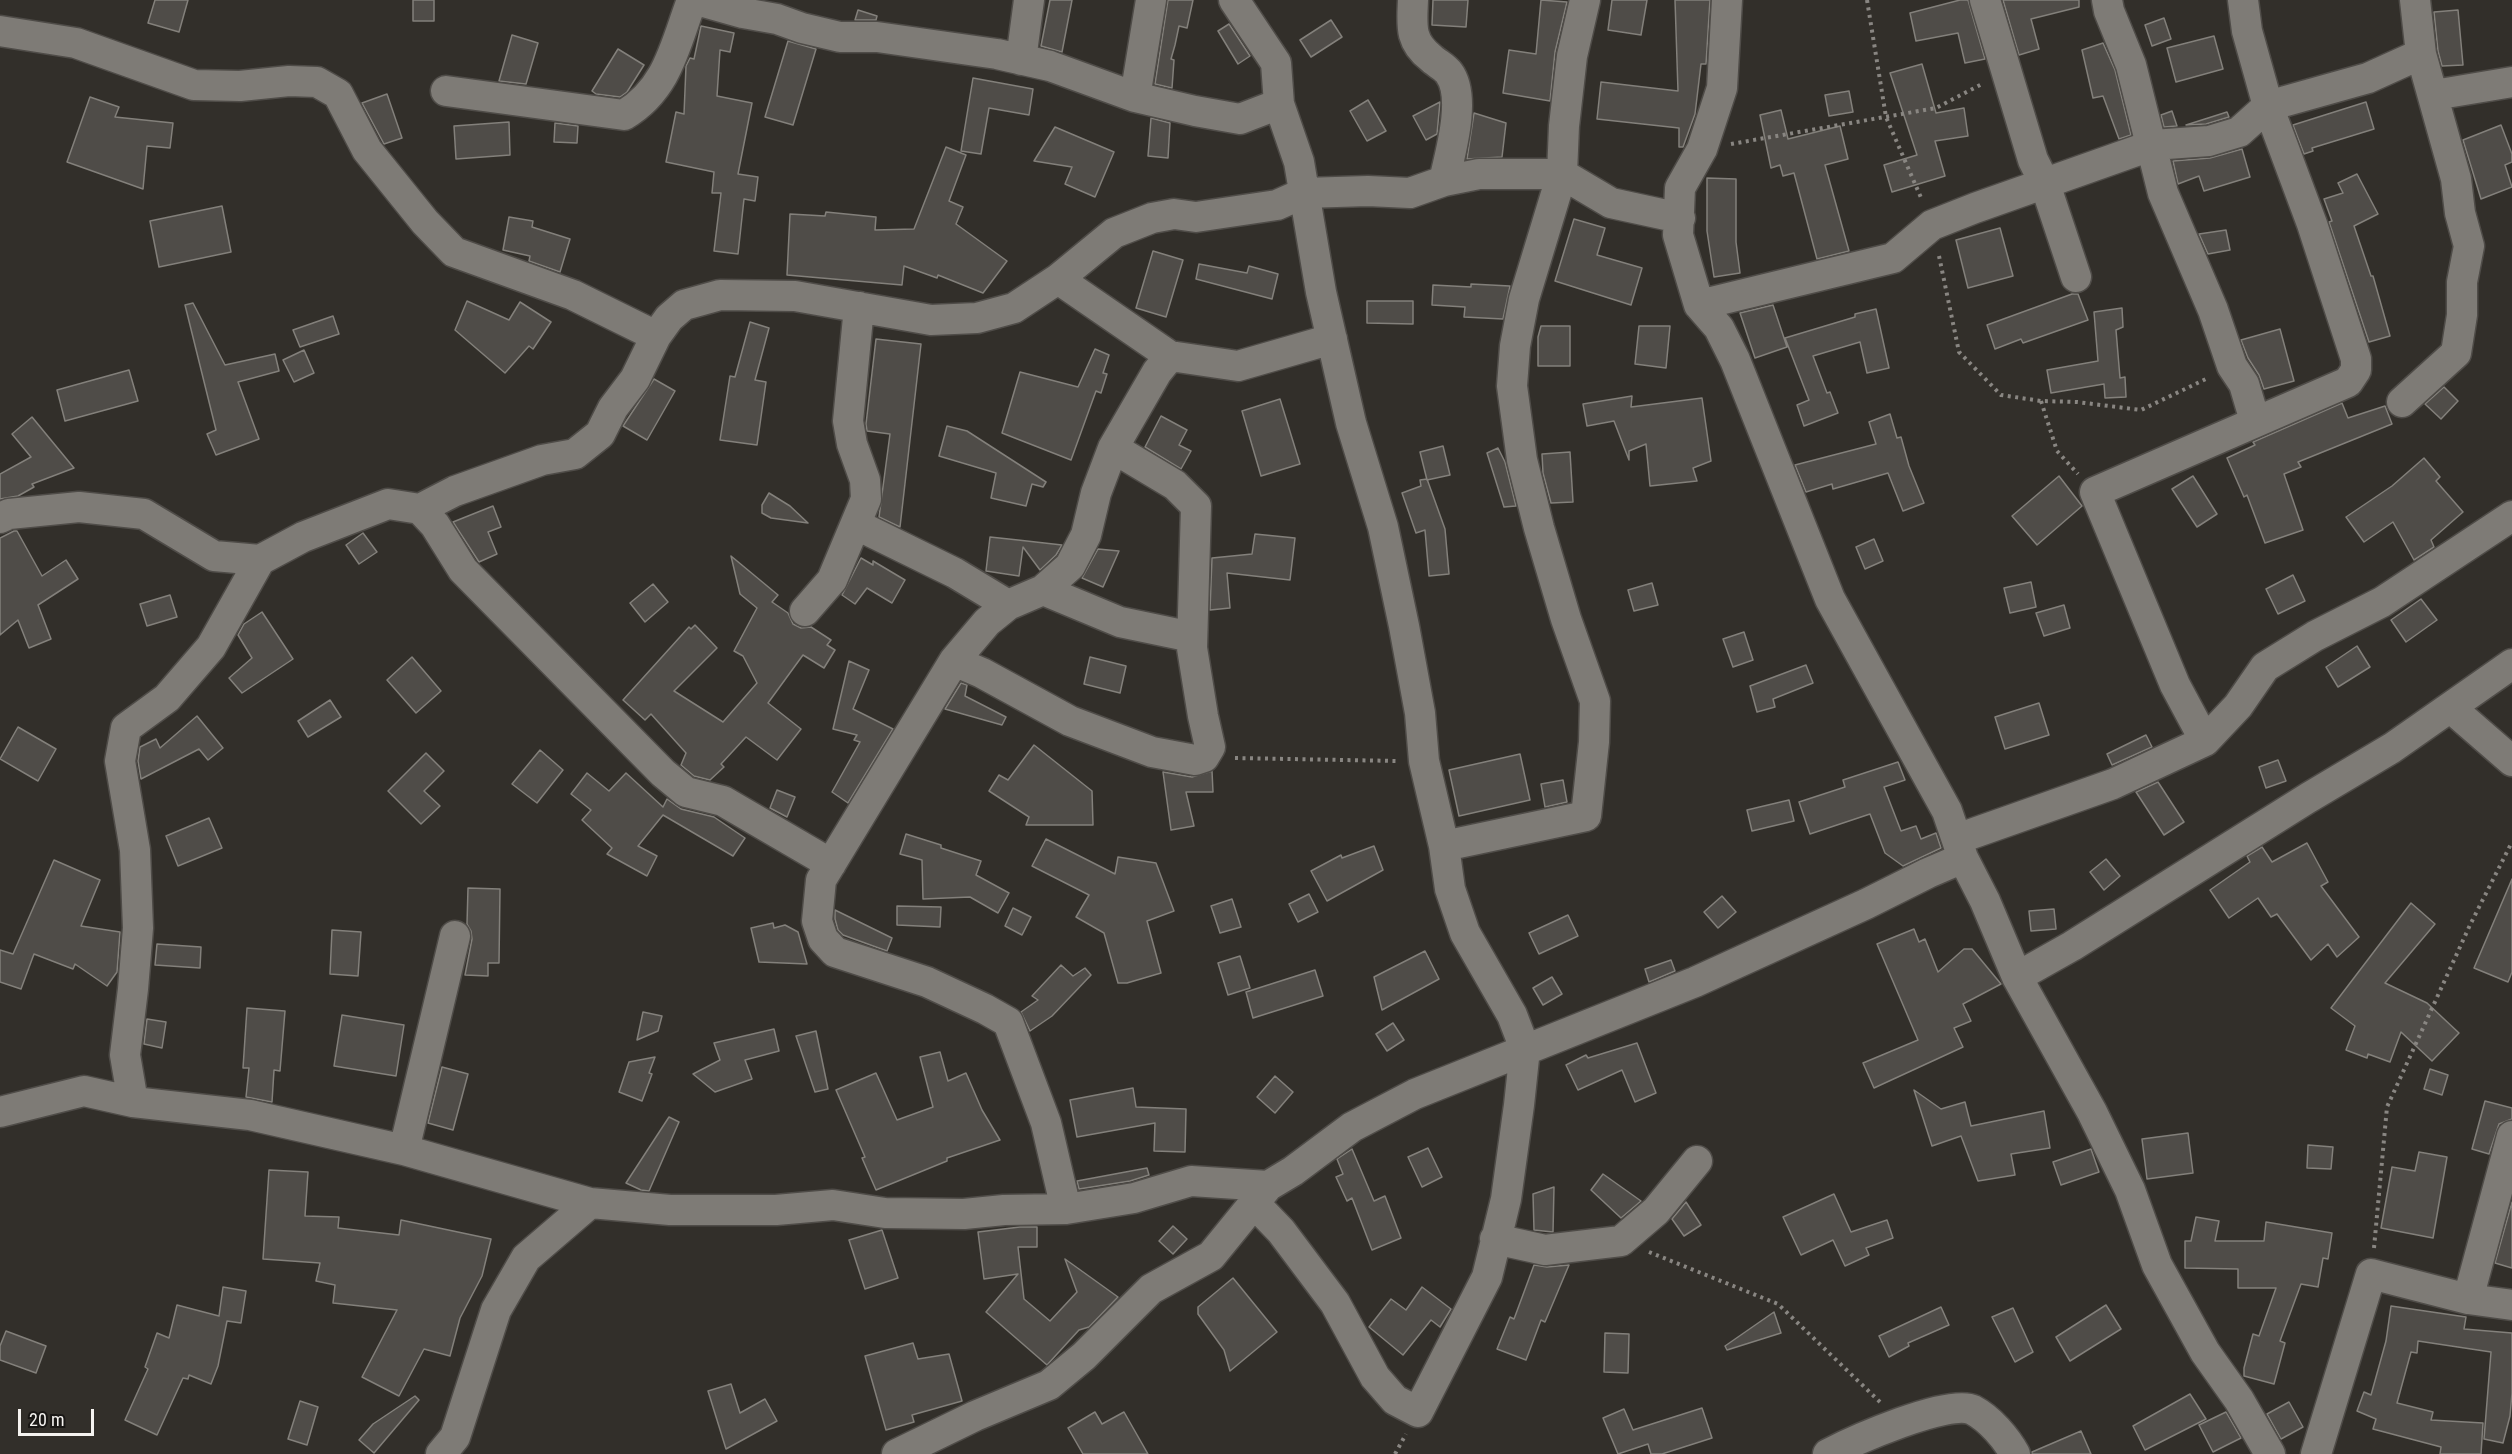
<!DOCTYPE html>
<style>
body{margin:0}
#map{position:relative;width:2512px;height:1454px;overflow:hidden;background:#322f2a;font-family:"Roboto Condensed",sans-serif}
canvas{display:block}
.scale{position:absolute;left:18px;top:1409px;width:76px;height:27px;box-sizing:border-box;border:3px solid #f5f3f0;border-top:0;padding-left:8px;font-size:18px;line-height:21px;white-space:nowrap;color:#f5f3f0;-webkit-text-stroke:4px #191715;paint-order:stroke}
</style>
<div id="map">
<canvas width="2512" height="1454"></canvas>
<div class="scale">20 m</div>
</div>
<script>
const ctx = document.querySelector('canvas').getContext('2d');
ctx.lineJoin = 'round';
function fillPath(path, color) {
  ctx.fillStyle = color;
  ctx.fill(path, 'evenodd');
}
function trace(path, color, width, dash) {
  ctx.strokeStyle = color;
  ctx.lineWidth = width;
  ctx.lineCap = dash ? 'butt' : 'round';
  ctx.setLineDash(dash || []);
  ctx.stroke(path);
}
const building = new Path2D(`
 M155,0H188L179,32L148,23Z
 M413,0H434V21H413Z
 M1050,0H1072L1062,52L1041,46Z
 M1168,0H1193L1187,28L1179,26L1175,45L1171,59L1174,60L1172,88L1155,84Z
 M1433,0H1468L1466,27L1432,25Z
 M1541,0L1567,2L1555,52L1550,101L1503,93L1509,50L1536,54Z
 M1612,0H1647L1641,35L1608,30Z
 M1675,0H1710L1706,64H1701L1695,114L1683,147H1679V128L1597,119L1601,82L1678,91Z
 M1960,0H1968L1985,59L1965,63L1958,33L1916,41L1910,13Z
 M2003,0H2079V7L2031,19L2039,49L2019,55Z
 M858,10L877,16L876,20H855Z
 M2458,10L2463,65L2442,66L2438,51L2434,12Z
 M2164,18L2171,39L2152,46L2145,25Z
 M1331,20L1342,37L1311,57L1300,40Z
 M1229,24L1250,56L1238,64L1218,31Z
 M701,26L734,33L730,52L720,50L717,96L752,103L738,174L758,177L755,201L744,199L738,254L714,251L721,193H712L714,172L666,162L676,112L684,114L686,66L690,58L694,59Z
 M512,35L538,43L526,84L499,81Z
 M2214,36L2223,69L2176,82L2167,48Z
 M788,41L816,49L793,125L765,117Z
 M2103,43L2115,70L2131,135L2119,139L2103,96L2093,98L2082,50Z
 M618,49L644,65L627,92L620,97L596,94L592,91Z
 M1922,64L1936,113L1964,108L1968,136L1935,141L1945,176L1892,192L1884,165L1917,155L1890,73Z
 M973,78L1033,89L1029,115L989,108L981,154L961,151Z
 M1849,91L1853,112L1829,116L1825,95Z
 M387,94L402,138L384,144L362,103Z
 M90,97L119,107L115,117L173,123L170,148L147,146L143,189L67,162Z
 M1368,100L1386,131L1367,141L1350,111Z
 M1440,102L1437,134L1426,140L1413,116Z
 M2366,102L2374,129L2312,148L2313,151L2304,154L2293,125Z
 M1781,110L1788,139L1840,126L1848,159L1825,165L1849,251L1817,259L1794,173L1783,176L1780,165L1771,168L1760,115Z
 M2172,111L2177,126L2164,127L2161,115Z
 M2227,112L2229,117L2206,124L2186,125Z
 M1474,113L1506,123L1502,157L1467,159Z
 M1151,118L1170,123L1168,158L1148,156Z
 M509,122L510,155L456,159L454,126Z
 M555,123L578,126L577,143L554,142Z
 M2501,125L2512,154V162L2505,165L2512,187L2481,199L2463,140Z
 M1055,127L1114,152L1095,197L1065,184L1072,167L1034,161Z
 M946,147L966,155L949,201L963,207L956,224L1007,261L983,293L938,275L937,278L904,266L902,285L787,275L790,214L825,216L826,212L876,217L875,230L914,229Z
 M2242,149L2250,177L2204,191L2199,176L2178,184L2173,161L2210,158Z
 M2357,174L2378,214L2354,226L2371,276H2373L2390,336L2369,342L2329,222L2332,221L2324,199L2343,193L2338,183Z
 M1707,178L1736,179V242L1740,273L1714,277L1707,231Z
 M222,206L231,252L159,267L150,221Z
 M509,217L533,221L532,227L570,239L560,272L529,261L530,256L503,250Z
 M1574,219L1605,228L1597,255L1642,268L1631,305L1555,281Z
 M2000,228L2013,276L1968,288L1956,240Z
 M2226,230L2230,250L2208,254L2199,234Z
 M1153,251L1183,260L1166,317L1136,308Z
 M1199,264L1247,273L1249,266L1278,274L1272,299L1196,279Z
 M1471,284L1510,286L1503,319L1464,317L1465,307L1432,305L1433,285L1471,287Z
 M2072,294H2078L2088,320L2023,343L2021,339L1995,349L1987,325Z
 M467,301L509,320L520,302L551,322L533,349L529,346L505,373L455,330Z
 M1367,301H1413V324L1367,323Z
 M193,303L225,365L275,354L279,371L238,382L259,439L216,455L207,434L216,430L185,305Z
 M1773,305L1787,347L1755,358L1740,313Z
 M2122,308L2123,327L2116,330L2120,378L2125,377L2126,397L2105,398L2104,384L2051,393L2047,370L2098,361L2094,312Z
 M1876,309L1889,368L1867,373L1860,342L1813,356L1827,393L1830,392L1838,413L1804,426L1797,405L1809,400L1785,338L1855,317V314Z
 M333,316L339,334L300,347L293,330Z
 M750,322L769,328L755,380L766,382L757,445L720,440L730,376L735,377Z
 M1541,326H1570V366H1538V337Z
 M1639,326H1670L1666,368L1635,364Z
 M2280,329L2294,381L2264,389L2259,375L2248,358L2241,340Z
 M876,339L921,344L900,527L879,517L890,434L867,431L866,424Z
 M1095,349L1109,355L1103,373L1107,374L1101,393L1096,391L1071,460L1002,433L1020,372L1078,387Z
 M304,350L314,373L294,382L283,360Z
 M129,370L138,401L65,421L57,390Z
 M654,379L675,391L647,440L623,426Z
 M2444,387L2458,401L2441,419L2425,404Z
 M1632,396L1631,407L1702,398L1711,461L1693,468L1697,481L1650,486L1646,444L1629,451V460L1614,421L1587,426L1583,404Z
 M1280,399L1300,464L1261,476L1242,411Z
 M2342,403L2348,418L2385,406L2392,424L2298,462L2301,467L2284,474L2303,530L2265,543L2247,495L2244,497L2227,458L2255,445L2253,442Z
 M1890,414L1897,438L1901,437L1909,466L1924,503L1903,511L1888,473L1833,489L1832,484L1806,492L1795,465L1876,444L1869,422Z
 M1161,416L1187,430L1179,445L1191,451L1181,469L1145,447Z
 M32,417L74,468L32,484L34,487L18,496L0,499V474L31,457L12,434Z
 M947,426L967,431L1046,482L1043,487L1032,484L1026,506L991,498L996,473L939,456Z
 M1443,446L1450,475L1427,480L1420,452Z
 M1498,448L1505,462L1516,506L1504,507L1487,453Z
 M1570,452L1573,502L1551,503L1543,473L1542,454Z
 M2424,458L2440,477L2436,481L2463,512L2431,540L2434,547L2414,560L2393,522L2364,542L2346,517L2392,486Z
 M2059,476L2082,506L2037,545L2012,516Z
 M2193,476L2217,514L2197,527L2172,489Z
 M1427,479L1445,529L1449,574L1429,576L1425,530L1416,533L1402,493L1421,486L1420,480Z
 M769,493L790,506L808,523L771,518L762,513V505Z
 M493,506L501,527L488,532L497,554L479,562L453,522Z
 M14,531H17L42,576L66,560L78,579L38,605L51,639L29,648L18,620L0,635V538Z
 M363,533L377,552L359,564L346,545Z
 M1255,534L1295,538L1290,580L1227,573L1230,608L1210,610L1212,558L1252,554Z
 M990,537L1018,540L1062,545L1056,555L1040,570L1023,547L1019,576L986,571Z
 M1874,539L1883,561L1865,569L1856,547Z
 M1098,549L1119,551L1103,587L1082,578Z
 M731,556L778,595L772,602L788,613L793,624L801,628L811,627L831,640L827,645L835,650L824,668L803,655L768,703L801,729L777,760L746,737L721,764L724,767L710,780L694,776L681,765L686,753L651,714L645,720L623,700L689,627L691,629L695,625L717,648L674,691L723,722L757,683L743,656L734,651L757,608L740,594Z
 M861,558L873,565V561L905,580L892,603L867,588L855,604L842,595Z
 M2293,575L2305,601L2278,614L2266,589Z
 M2031,582L2036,607L2010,613L2004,588Z
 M1652,583L1658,605L1634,611L1628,590Z
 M653,584L668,602L645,622L630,603Z
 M170,595L177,617L147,626L140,604Z
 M2421,599L2437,620L2406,642L2391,620Z
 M2064,605L2070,628L2044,636L2036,613Z
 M262,612L293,659L242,693L229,678L252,658L238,635L244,624Z
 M1744,632L1753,660L1733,667L1723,639Z
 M2357,646L2370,667L2338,687L2326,667Z
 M412,657L441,691L416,713L387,680Z
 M1090,657L1126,666L1120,693L1084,684Z
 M849,661L869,670L853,709L893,729L848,803L832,792L860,742L854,740L857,735L833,729Z
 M1806,665L1813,683L1773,699L1775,707L1757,712L1750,686Z
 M961,683L967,685L965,696L1006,717L1002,725L945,709Z
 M330,700L341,717L308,737L298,721Z
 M2039,703L2049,735L2005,749L1995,717Z
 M197,716L223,748L208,760L199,749L141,779L138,761L140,747L156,739L160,748Z
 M18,727L56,749L38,781L0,759Z
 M2146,735L2152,747L2112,765L2107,754Z
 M1034,745L1092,791L1093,825H1026L1029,817L989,791L999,775L1008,780Z
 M540,750L563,770L537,803L512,784Z
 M426,753L444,771L424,791L440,806L421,824L388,791Z
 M1520,754L1530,800L1459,816L1449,770Z
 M2278,760L2286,781L2266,788L2259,767Z
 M1898,762L1905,780L1884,787L1901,831L1916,826L1921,839L1936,833L1941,848L1903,866L1885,853L1870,814L1810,834L1799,802L1845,787L1843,780Z
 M1212,771L1213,792H1186L1194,826L1171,830L1163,772L1192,777Z
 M587,773L609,791L626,773L663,807L667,799L681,809L714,817L745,838L733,856L663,815L638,846L657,856L647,876L607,854L612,848L582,820L591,810L571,794Z
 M1563,780L1567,802L1545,807L1541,784Z
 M2158,782L2184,822L2164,835L2136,792Z
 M777,790L795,797L787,817L770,808Z
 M1789,800L1794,821L1752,831L1747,810Z
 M209,818L222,848L178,866L166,836Z
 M906,834L941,845V848L981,861L976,875L1009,893L998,913L970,897L923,899L922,860L900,854Z
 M1046,839L1115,874L1118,857L1156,863L1174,911L1147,921L1161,973L1127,983H1118L1104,933L1076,917L1089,895L1032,866Z
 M2307,843L2328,882L2321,886L2359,937L2337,957L2328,944L2311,960L2277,914L2271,917L2258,898L2229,918L2210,890L2250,862L2247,856L2262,847L2272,862Z
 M1374,846L1383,870L1327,901L1311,871L1341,855L1342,858Z
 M2106,859L2120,876L2104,890L2090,872Z
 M54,860L100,880L81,926L120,932L117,972L107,986L75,964L73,969L34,954L21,989L0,982V950L13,954Z
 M2512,879V972L2508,982L2474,968Z
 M468,888L500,889L499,963H488V976L465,975L472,939L471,931L467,924Z
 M1309,894L1318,912L1298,922L1289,904Z
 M1722,896L1736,912L1718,928L1704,912Z
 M1232,899L1241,927L1220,933L1211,906Z
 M2411,903L2435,924L2385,983L2427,1003L2459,1033L2432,1061L2401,1032L2390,1062L2368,1054L2367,1058L2346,1050L2355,1026L2331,1008Z
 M897,906L941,907L940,927L897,925Z
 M1013,908L1031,917L1022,935L1005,926Z
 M2054,909L2056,929L2031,931L2029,911Z
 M835,910L892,938L887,951L843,935L838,930L835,919Z
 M1568,915L1578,936L1539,954L1529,933Z
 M773,923L774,928L785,925L798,932L807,964L759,962L751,928Z
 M1914,929L1919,942L1925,939L1938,972L1964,949H1972L2001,984L1963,1004L1971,1021L1954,1028L1963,1047L1874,1088L1863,1063L1918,1040L1877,944Z
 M332,930L361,932L358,976L330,974Z
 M157,944L201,947L200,968L155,965Z
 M1425,951L1439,979L1382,1010L1374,977Z
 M1240,956L1250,988L1228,995L1218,963Z
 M1671,960L1675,971L1649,982L1645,969Z
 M1061,965L1073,976L1085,968L1091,975L1052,1016L1030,1031L1021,1012L1038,1000L1032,996Z
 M1315,970L1323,996L1253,1018L1246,992Z
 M1552,977L1562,994L1543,1005L1533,988Z
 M247,1008L285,1011L280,1071L274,1070L272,1102L246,1097L249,1068H243Z
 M643,1012L662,1016L658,1031L637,1040Z
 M342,1015L404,1025L396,1076L334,1066Z
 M147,1019L166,1022L162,1048L144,1044Z
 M1393,1023L1404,1040L1387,1051L1376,1034Z
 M774,1029L779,1051L745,1060L752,1079L715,1092L693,1074L720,1060L714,1043Z
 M816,1031L828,1089L815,1092L796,1036Z
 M1637,1043L1656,1093L1635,1102L1622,1070L1578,1090L1566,1065L1586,1055L1588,1058Z
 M940,1052L948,1081L966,1073L982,1110L1000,1140L947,1158V1161L876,1190L862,1158L865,1157L836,1090L876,1073L897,1120L933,1107L920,1057Z
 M655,1057L649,1073L652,1074L642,1101L619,1092L629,1062Z
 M442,1067L468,1074L453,1130L428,1123Z
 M2430,1069L2448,1075L2442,1095L2424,1089Z
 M1275,1076L1293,1092L1275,1113L1257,1097Z
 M1133,1088L1136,1107L1186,1109L1185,1152L1154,1151L1155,1123L1077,1137L1070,1100Z
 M1914,1090L1941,1109L1965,1102L1971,1126L2044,1111L2050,1148L2011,1154L2015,1175L1978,1181L1961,1136L1932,1146Z
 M2485,1101L2512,1108V1119L2499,1124L2489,1154L2472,1149Z
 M669,1117L679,1122L649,1191L641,1190L626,1183Z
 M2188,1133L2193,1173L2147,1179L2142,1139Z
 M2308,1145L2333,1147L2331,1169L2307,1168Z
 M1428,1148L1442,1177L1422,1187L1408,1157Z
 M1352,1149L1374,1201L1385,1196L1401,1238L1372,1250L1352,1198L1347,1201L1336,1177L1343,1174L1337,1159Z
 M2091,1149L2099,1172L2061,1185L2053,1162Z
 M2419,1152L2447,1157L2433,1238L2381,1228L2392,1167L2415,1171Z
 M1147,1168L1149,1175L1130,1181L1079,1189L1077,1181Z
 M269,1170L308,1172L305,1216L339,1217L338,1228L399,1235L401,1220L491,1239L482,1276L460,1318L450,1356L424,1349L399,1396L362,1377L397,1310L333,1303L335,1285L316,1281L320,1263L263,1259Z
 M1603,1174L1641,1201L1621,1218L1591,1190Z
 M1554,1187L1553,1232L1534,1230L1533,1194Z
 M1834,1194L1851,1232L1887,1220L1893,1238L1866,1248L1869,1255L1845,1266L1833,1240L1801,1255L1783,1217Z
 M1686,1202L1701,1225L1684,1236L1672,1219Z
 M2512,1202V1268L2495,1263Z
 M2196,1217L2219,1221L2215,1241H2264L2266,1222L2332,1233L2328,1259L2323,1258L2318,1287L2301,1284L2280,1341L2285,1343L2274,1384L2244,1376V1368L2253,1334L2259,1336L2276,1288H2238V1269L2185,1268V1241H2191Z
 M1173,1226L1187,1239L1173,1254L1159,1241Z
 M1020,1227H1037V1247H1018L1024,1299L1050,1321L1077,1292L1065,1259L1118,1297L1089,1327L1079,1330L1047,1365L986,1312L1018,1274L984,1279L978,1232Z
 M882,1230L898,1278L865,1289L849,1240Z
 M1534,1265L1547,1267L1569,1265L1545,1322L1541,1320L1526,1360L1497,1349L1510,1317L1514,1319Z
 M1233,1278L1277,1332L1230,1371L1224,1350L1198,1314V1307Z
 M223,1287L246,1291L241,1323L227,1321L218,1366L211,1384L189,1375L188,1379L183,1378L157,1435L125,1420L148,1369L145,1367L157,1333L169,1338L177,1305L219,1316Z
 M1422,1287L1451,1309L1440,1327L1431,1320L1403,1355L1369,1327L1391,1299L1406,1310Z
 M2106,1305L2121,1329L2070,1361L2056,1337Z
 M2391,1306L2466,1317L2464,1329L2512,1333V1393L2510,1416L2503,1443L2484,1439L2491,1352L2418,1341L2417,1353L2411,1352L2397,1403L2433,1412L2431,1420L2483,1423L2481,1454H2440L2441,1447L2373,1429L2376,1419L2357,1411L2364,1392L2371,1395L2386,1341Z
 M1941,1307L1949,1325L1908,1343L1909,1346L1889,1357L1879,1336Z
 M2013,1308L2033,1352L2015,1362L1992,1317Z
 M1774,1312L1781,1333L1727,1350L1725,1346Z
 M6,1331L46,1346L36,1373L0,1360V1346Z
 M1605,1333L1629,1334L1628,1373L1604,1372Z
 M913,1343L918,1359L949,1354L962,1401L912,1415L914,1422L886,1430L865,1356Z
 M731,1384L740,1413L765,1399L777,1421L726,1449L708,1391Z
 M2190,1394L2206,1419L2145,1450L2133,1426Z
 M415,1396L419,1400L374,1453L359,1440L373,1424Z
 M300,1401L318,1407L307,1445L288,1439Z
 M2289,1402L2303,1427L2281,1439L2267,1414Z
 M1702,1408L1712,1438L1662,1454H1651L1648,1444L1618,1454L1603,1418L1624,1409L1633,1430Z
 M1095,1412L1102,1424L1124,1412L1148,1454H1083L1068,1428Z
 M2226,1412L2241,1438L2213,1452L2199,1425Z
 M2081,1431L2091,1454H2032V1452Z`);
fillPath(building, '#4f4c48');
trace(building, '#83807b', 1.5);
const street = new Path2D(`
 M697,0L743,13L777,19L802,28L840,37H877L997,54L1050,66L1135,97L1195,111L1240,119L1279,104
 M1234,0L1276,63L1279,104L1299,162L1321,292L1351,423L1383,527L1404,626L1420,713L1424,761L1444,846L1450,889L1465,933L1512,1015L1525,1049L1519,1105L1506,1199L1487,1277L1418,1412L1395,1400L1375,1377L1335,1303L1281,1231L1253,1202
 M1413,0C1412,25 1409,41 1431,58C1436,63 1445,67 1449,73C1467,97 1450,154 1444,181
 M1727,0L1722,88L1702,149L1680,188L1678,235L1699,305L1719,328L1735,360L1830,599L1947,811L1963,858L1985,901L2017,977L2092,1112L2130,1190L2157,1265L2205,1352L2239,1400L2270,1454
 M1985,0L2033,160L2045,184L2076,277
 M2107,0L2109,11L2131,65L2163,193L2213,310L2232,366L2244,384L2255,421
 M0,31L76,43L194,85L240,86L289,81L317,82L338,94L367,150L425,222L454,252L573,295L656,336
 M1021,60L1029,0
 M446,91L624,115C668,89 675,45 692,0
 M2434,95L2512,82
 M1135,97L1151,0
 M1058,279L1170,356L1238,366L1332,339
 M1699,305L1893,258L1932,225L1975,208L2153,145L2209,141L2239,132L2268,106L2368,78L2421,54
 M2402,402L2456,353L2462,315V282L2469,246L2460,213L2456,179L2421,54L2415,0
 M420,509L435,525L463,570L663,773L686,792L723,801L831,864
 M0,518L9,514L79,507L144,514L214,556L260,560
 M857,525L955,573L1008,605
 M1043,590L1120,622L1192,637
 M805,611L832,580L866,499L865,480L852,444L848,421L859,307
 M954,661L982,673L1070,721L1152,752L1195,760L1204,757L1210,747L1203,716L1192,648L1196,506L1175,485L1113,448
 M2451,708L2512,761
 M2205,741L2175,685L2095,492L2348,382L2356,370V359L2312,224L2268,106L2247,31L2243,0
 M1957,839L2113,784L2205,741L2238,706L2265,667L2315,636L2382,602L2512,516
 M1444,846L1586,816L1594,742L1595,701L1566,619L1539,528L1522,460L1512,386L1515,346L1524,299L1562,174L1564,126L1572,56L1585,0
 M2017,977L2072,946L2308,798L2392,748L2512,664
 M133,1102L125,1055L133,989L138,928L135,850L120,761L126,728L167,698L211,647L260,560L303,537L388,504L420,509L455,491L542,460L575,454L600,434L613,408L635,379L656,336L669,318L684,305L720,295L795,296L931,320L977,318L1014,308L1058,279L1114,233L1152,218L1174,214L1196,217L1277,205L1304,193L1368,191L1410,193L1444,181L1479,174H1562L1611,203L1680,218
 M0,1112L84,1091L133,1102L250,1115L404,1150L590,1203L670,1210H776L833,1205L885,1213L964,1214L1004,1210L1066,1209L1134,1198L1191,1181L1268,1186
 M404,1150L455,936
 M1066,1209L1046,1123L1008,1022L985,1009L927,982L835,952L823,939L817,921L821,880L954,661L987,622L1008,605L1043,590L1070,566L1086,535L1096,493L1113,448L1157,372L1170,356
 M1495,1239L1545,1250L1621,1241L1656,1211L1697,1161
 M2468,1299L2512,1136
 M441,1454L455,1437L496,1310L526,1258L590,1203
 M897,1454L975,1416L1049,1385L1084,1356L1151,1289L1211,1256L1268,1186L1293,1171L1352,1127L1415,1094L1695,982L1866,904L1928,873L1963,858
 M1828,1454C1853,1441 1949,1398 1973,1410C1990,1419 2006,1438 2015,1454
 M2316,1454L2371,1274L2468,1299L2512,1305`);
trace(street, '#4f4c48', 33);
trace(new Path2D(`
 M1867,0L1886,117L1922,200
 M1731,144L1936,108L1982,84
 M1939,256L1959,352L2001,395L2041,401L2077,402L2141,410L2208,378
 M2041,401L2057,451L2078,474
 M1235,758L1398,761
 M2374,1248L2387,1107L2470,925L2512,842
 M1649,1252L1778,1304L1880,1402
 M1395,1454L1406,1434`), '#898682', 4, [3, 4.5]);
trace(street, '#7e7b76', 30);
</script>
